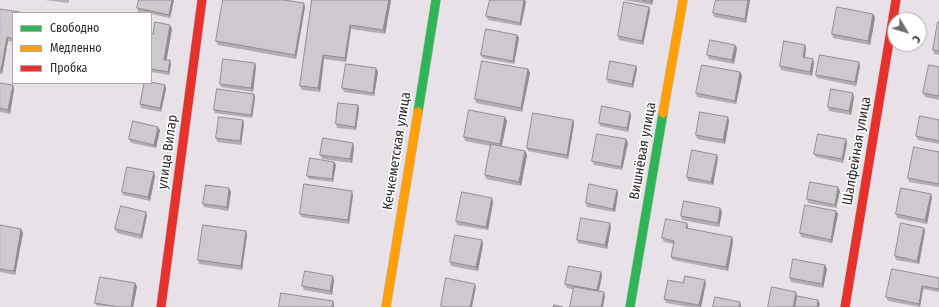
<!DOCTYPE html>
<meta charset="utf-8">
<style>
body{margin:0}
#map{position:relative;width:939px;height:307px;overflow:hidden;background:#e8e2e8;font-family:"Fira Sans Condensed",sans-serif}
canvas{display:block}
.legend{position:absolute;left:12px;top:12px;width:140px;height:72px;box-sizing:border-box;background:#fff;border:1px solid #aaa;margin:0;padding:5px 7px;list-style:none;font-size:12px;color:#2b2b2b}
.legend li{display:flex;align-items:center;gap:8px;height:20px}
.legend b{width:20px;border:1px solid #aaa}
.north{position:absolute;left:887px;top:12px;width:40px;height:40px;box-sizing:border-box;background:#fff;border:1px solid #aaa;border-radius:50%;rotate:128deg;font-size:11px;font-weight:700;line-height:16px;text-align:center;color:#2b2b2b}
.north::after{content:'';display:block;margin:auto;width:14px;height:18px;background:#6d6b6d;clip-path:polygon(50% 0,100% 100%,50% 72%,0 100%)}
</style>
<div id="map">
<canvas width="939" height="307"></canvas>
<ul class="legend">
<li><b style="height:5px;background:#30b455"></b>Свободно</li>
<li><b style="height:5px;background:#ff9f0a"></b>Медленно</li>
<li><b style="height:5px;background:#e5322d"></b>Пробка</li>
</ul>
<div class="north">С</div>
</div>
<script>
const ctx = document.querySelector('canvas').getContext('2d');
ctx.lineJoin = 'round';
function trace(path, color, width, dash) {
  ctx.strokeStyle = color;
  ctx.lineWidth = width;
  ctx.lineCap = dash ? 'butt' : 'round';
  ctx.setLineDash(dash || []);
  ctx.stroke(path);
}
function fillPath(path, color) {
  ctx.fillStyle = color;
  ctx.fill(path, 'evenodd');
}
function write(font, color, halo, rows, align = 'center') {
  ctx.font = font + ' "Fira Sans Condensed",sans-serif';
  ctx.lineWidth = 3;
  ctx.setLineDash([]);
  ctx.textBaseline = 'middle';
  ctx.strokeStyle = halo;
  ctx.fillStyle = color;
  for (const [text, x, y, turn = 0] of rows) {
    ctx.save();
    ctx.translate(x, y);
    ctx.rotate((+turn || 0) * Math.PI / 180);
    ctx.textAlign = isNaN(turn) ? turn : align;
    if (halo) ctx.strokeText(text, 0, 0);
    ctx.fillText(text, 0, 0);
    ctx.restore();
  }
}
const fast = new Path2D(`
 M418,112L436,0
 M630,307L663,113`);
const slow = new Path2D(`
 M663,113L683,0
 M386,307L418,112`);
const jam = new Path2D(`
 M161,307L202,0
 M845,307L896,0`);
trace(fast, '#c2c2c3', 10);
trace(slow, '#c2c2c3', 10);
trace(jam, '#c2c2c3', 10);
trace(fast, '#30b455', 9);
trace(slow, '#ff9f0a', 9);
trace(jam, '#e5322d', 9);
fillPath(new Path2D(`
 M45,0H69V3Z
 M174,0L170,18L151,14V13H144L138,12L137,8Z
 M312,0H391L385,34L351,29L346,62L324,59L320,92L302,90L300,86Z
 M623,0H653L652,5Z
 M750,0L746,23L714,17L713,13Z
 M526,2L521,26L488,20L486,16Z
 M305,7L296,59L218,45L216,41Z
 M649,7L650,11L643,45L619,40L618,36Z
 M0,9L13,13V42L8,41L2,74H0Z
 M873,14L875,18L870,45L833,38L832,34Z
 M939,22V55L934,54L933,50Z
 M172,29L166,60L171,64L169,75L151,72V33L153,34Z
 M517,35L519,38L514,64L482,58L481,55Z
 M805,45L806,49L805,58L814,63L812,76L781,70L780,66Z
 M737,48L734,64L709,59L707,55Z
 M859,62L860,66L856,86L817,78L816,75Z
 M255,63L256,67L253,92L221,87L220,84Z
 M636,66L637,69L633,88L608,83L607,79Z
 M939,67V100L925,97L923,93Z
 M376,68L378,72L374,96L344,92L342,88Z
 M528,69L530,73L522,112L476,103L475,99Z
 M740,72L742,76L736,104L697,97L696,93Z
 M0,83L14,89L10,114L0,112Z
 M165,85L166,89L161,112L141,108L140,104Z
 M254,94L255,98L252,118L215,113L214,110Z
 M854,97L851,115L829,111L828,107Z
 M358,105L359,109L356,130L337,128L336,124Z
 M630,112L631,116L628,132L600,126L599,123Z
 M505,117L507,121L502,146L525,151L527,155L521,186L486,179L485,175L490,146L465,141L464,137Z
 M728,117L729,121L725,144L697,139L696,135Z
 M243,120L244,124L241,145L217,142L216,138Z
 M573,120L574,124L568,159L528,151L527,148Z
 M939,120V144L918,140L916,136Z
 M160,130L156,148L131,143L129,139Z
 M846,139L847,143L843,163L816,157L814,154Z
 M628,143L622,170L594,165L592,161Z
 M354,147L352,163L322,159L320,155Z
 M939,152V187L909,182L908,178Z
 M718,158L713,185L688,181L687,177Z
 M334,162L336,165L333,182L309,179L307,176Z
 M154,172L155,176L150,201L123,195L122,192Z
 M617,190L618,193L615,212L587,207L586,203Z
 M840,191L836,208L808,203L807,199Z
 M231,192L228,211L204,207L203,204Z
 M353,195L349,224L301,217L300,214Z
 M932,197L927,224L897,218L896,214Z
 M492,198L493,202L488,230L457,225L456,221Z
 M720,208L722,212L719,227L682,220L681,216Z
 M836,211L838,214L832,243L801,237L800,233Z
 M147,215L142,239L117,233L115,229Z
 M0,225L21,229L23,233L15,275L0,272Z
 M611,227L607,249L578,243L577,240Z
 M688,227V229L732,237L733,241L728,271L673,260L671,257L674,244L664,242L662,238Z
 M924,228L925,231L919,264L896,260L895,256Z
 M246,231L247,235L242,270L199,264L198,260Z
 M483,244L478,271L451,266L450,262Z
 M825,265L827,269L823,288L791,282L790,278Z
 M601,272L602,276L599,291L605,296L567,288L565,284Z
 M939,278V292L923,289L920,307L888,301L886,297Z
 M334,280L332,295L304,290L302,286Z
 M135,283L137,287L133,307L97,306L95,303Z
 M683,283H706L701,307H690L666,303L664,299Z`), '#b1adb1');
fillPath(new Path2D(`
 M172,0H174L170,18L169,15Z
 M389,0H391L385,34L383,30Z
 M524,0H525L526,2L521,26L520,23Z
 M651,0H653L652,5L651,2Z
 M748,0H750L746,23L745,19Z
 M304,3L305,7L296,59L295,55Z
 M649,7L650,11L643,45L642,41Z
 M873,14L875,18L870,45L868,41Z
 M170,25L172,29L166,63L164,60Z
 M350,25L351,29L346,62L345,58Z
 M517,35L519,38L514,64L513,61Z
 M7,37L8,41L2,74L1,70Z
 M735,45L737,48L734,64L732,60Z
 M805,45L806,49L804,61L803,57Z
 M323,55L324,59L320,92L318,88Z
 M813,59L814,63L812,76L810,72Z
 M170,60L171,64L169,75L168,72Z
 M859,62L860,66L856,86L855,82Z
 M255,63L256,67L253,92L251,88Z
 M636,66L637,69L633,88L632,84Z
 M376,68L378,72L374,96L373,93Z
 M528,69L530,73L522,112L521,108Z
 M740,72L742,76L736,104L735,101Z
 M13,85L14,89L10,114L8,110Z
 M165,85L166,89L161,112L160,108Z
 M853,93L854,97L851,115L849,111Z
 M254,94L255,98L252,118L251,115Z
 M358,105L359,109L356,130L355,127Z
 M630,112L631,116L628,132L627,128Z
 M505,117L507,121L501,148L500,144Z
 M728,117L729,121L725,144L723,140Z
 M243,120L244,124L241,145L240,141Z
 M573,120L574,124L568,159L567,155Z
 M158,127L160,130L156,148L154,145Z
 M626,139L628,143L622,170L621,167Z
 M846,139L847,143L843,163L842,159Z
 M353,143L354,147L352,163L350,159Z
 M525,151L527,155L521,186L519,182Z
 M717,155L718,158L713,185L711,182Z
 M334,162L336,165L333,182L332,179Z
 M154,172L155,176L150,201L148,197Z
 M838,187L840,191L836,208L835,205Z
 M229,188L231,192L228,211L227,207Z
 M617,190L618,193L615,212L613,209Z
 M352,191L353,195L349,224L348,220Z
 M931,194L932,197L927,224L925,220Z
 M492,198L493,202L488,230L486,227Z
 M720,208L722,212L719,227L718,223Z
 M836,211L838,214L832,243L831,240Z
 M146,212L147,215L142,239L141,235Z
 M610,223L611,227L607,249L605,245Z
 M687,223L688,227L687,232L686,228Z
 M924,228L925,231L919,264L917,261Z
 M21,229L23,233L15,275L14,271Z
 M246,231L247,235L242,270L241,266Z
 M732,237L733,241L728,271L726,267Z
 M482,240L483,244L478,271L476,267Z
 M825,265L827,269L823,288L822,284Z
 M601,272L602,276L598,294L597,290Z
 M333,276L334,280L332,295L330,291Z
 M705,280L706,283L701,307H700L699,305Z
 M135,283L137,287L133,307H131Z
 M475,284L476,287L472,307H470Z
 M922,286L923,289L920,307L919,304Z
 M604,292L605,296L603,307H601Z
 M796,292L797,296L795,307H793Z
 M818,300L820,304L819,307H817Z
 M333,301L334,304V307H332Z
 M740,302L741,305V307H739Z`), '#908d90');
const building = new Path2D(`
 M139,0H172L169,15L137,8Z
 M223,0H284L304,3L295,55L216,41Z
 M312,0H389L383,30L350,25L345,58L323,55L318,88L300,86Z
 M490,0H524L520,23L486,16Z
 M642,0H651V2Z
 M716,0H748L745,19L713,13Z
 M624,2L649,7L642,41L618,36Z
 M837,7L873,14L868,41L832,34Z
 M0,9L20,12V13H13V39L7,37L1,70H0Z
 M155,22L170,25L164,60H170L168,72L151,69V33L153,34Z
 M938,22H939V51L933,50Z
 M486,29L517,35L513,61L481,55Z
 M710,40L735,45L732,60L707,55Z
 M784,41L805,45L803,57L813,59L810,72L780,66Z
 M820,55L859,62L855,82L816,75Z
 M223,59L255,63L251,88L220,84Z
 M482,61L528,69L521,108L475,99Z
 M610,61L636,66L632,84L607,79Z
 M346,64L376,68L373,93L342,88Z
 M702,65L740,72L735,101L696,93Z
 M929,65L939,67V96L923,93Z
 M151,82L165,85L160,108L140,104L144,83H151Z
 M0,83L13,85L8,110L0,108Z
 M217,89L254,94L251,115L214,110Z
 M831,89L853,93L849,111L828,107Z
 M338,103L358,105L355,127L336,124Z
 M602,106L630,112L627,128L599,123Z
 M469,110L505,117L500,144L464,137Z
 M700,112L728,117L723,140L696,135Z
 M533,113L573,120L567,155L527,148Z
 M920,116L939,120V141L916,136Z
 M219,117L243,120L240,141L216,138Z
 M133,121L158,127L154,145L129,139Z
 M597,134L626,139L621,167L592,161Z
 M818,134L846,139L842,159L814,154Z
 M323,138L353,143L350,159L320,155Z
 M491,144L525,151L519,182L485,175Z
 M914,147L939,152V184L908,178Z
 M692,150L717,155L711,182L687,177Z
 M310,158L334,162L332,179L307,176Z
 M127,167L154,172L148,197L122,192Z
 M810,182L838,187L835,205L807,199Z
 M304,184L352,191L348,220L300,214Z
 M589,184L617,190L613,209L586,203Z
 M206,185L229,188L227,207L203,204Z
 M901,188L931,194L925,220L896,214Z
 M462,192L492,198L486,227L456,221Z
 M684,201L720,208L718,223L681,216Z
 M805,205L836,211L831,240L800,233Z
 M121,206L146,212L141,235L115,229Z
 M581,218L610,223L605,245L577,240Z
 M666,219L687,223L686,228L732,237L726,267L671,257L674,241L662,238Z
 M901,223L924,228L917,261L895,256Z
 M0,225L21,229L14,271L0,269Z
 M203,225L246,231L241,266L198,260Z
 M455,235L482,240L476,267L450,262Z
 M793,259L825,265L822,284L790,278Z
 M569,266L601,272L597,290L565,284Z
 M892,269L939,278V289L922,286L919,304L886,297Z
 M305,271L333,276L330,291L302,286Z
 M685,276L705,280L699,305L664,299L668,280L683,283Z
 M100,277L135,283L131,307H118L95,303Z
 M446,278L475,284L470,307H447L441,306Z
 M574,287L604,292L601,307H570Z
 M772,287L796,292L793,307H768Z
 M281,293L333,301L332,307H279Z
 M797,296L818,300L817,307H795Z
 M715,297L740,302L739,307H713Z
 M554,305L563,307H554Z`);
fillPath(building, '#cec9ce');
trace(building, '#908d90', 1);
write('14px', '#2b2b2b', '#fff', [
 ["Кечкеметская улица",397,151,-81],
 ["Вишнёвая улица",643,151,-80],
 ["Шалфейная улица",857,151,-80],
 ["улица Вилар",168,152,-82]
]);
</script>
